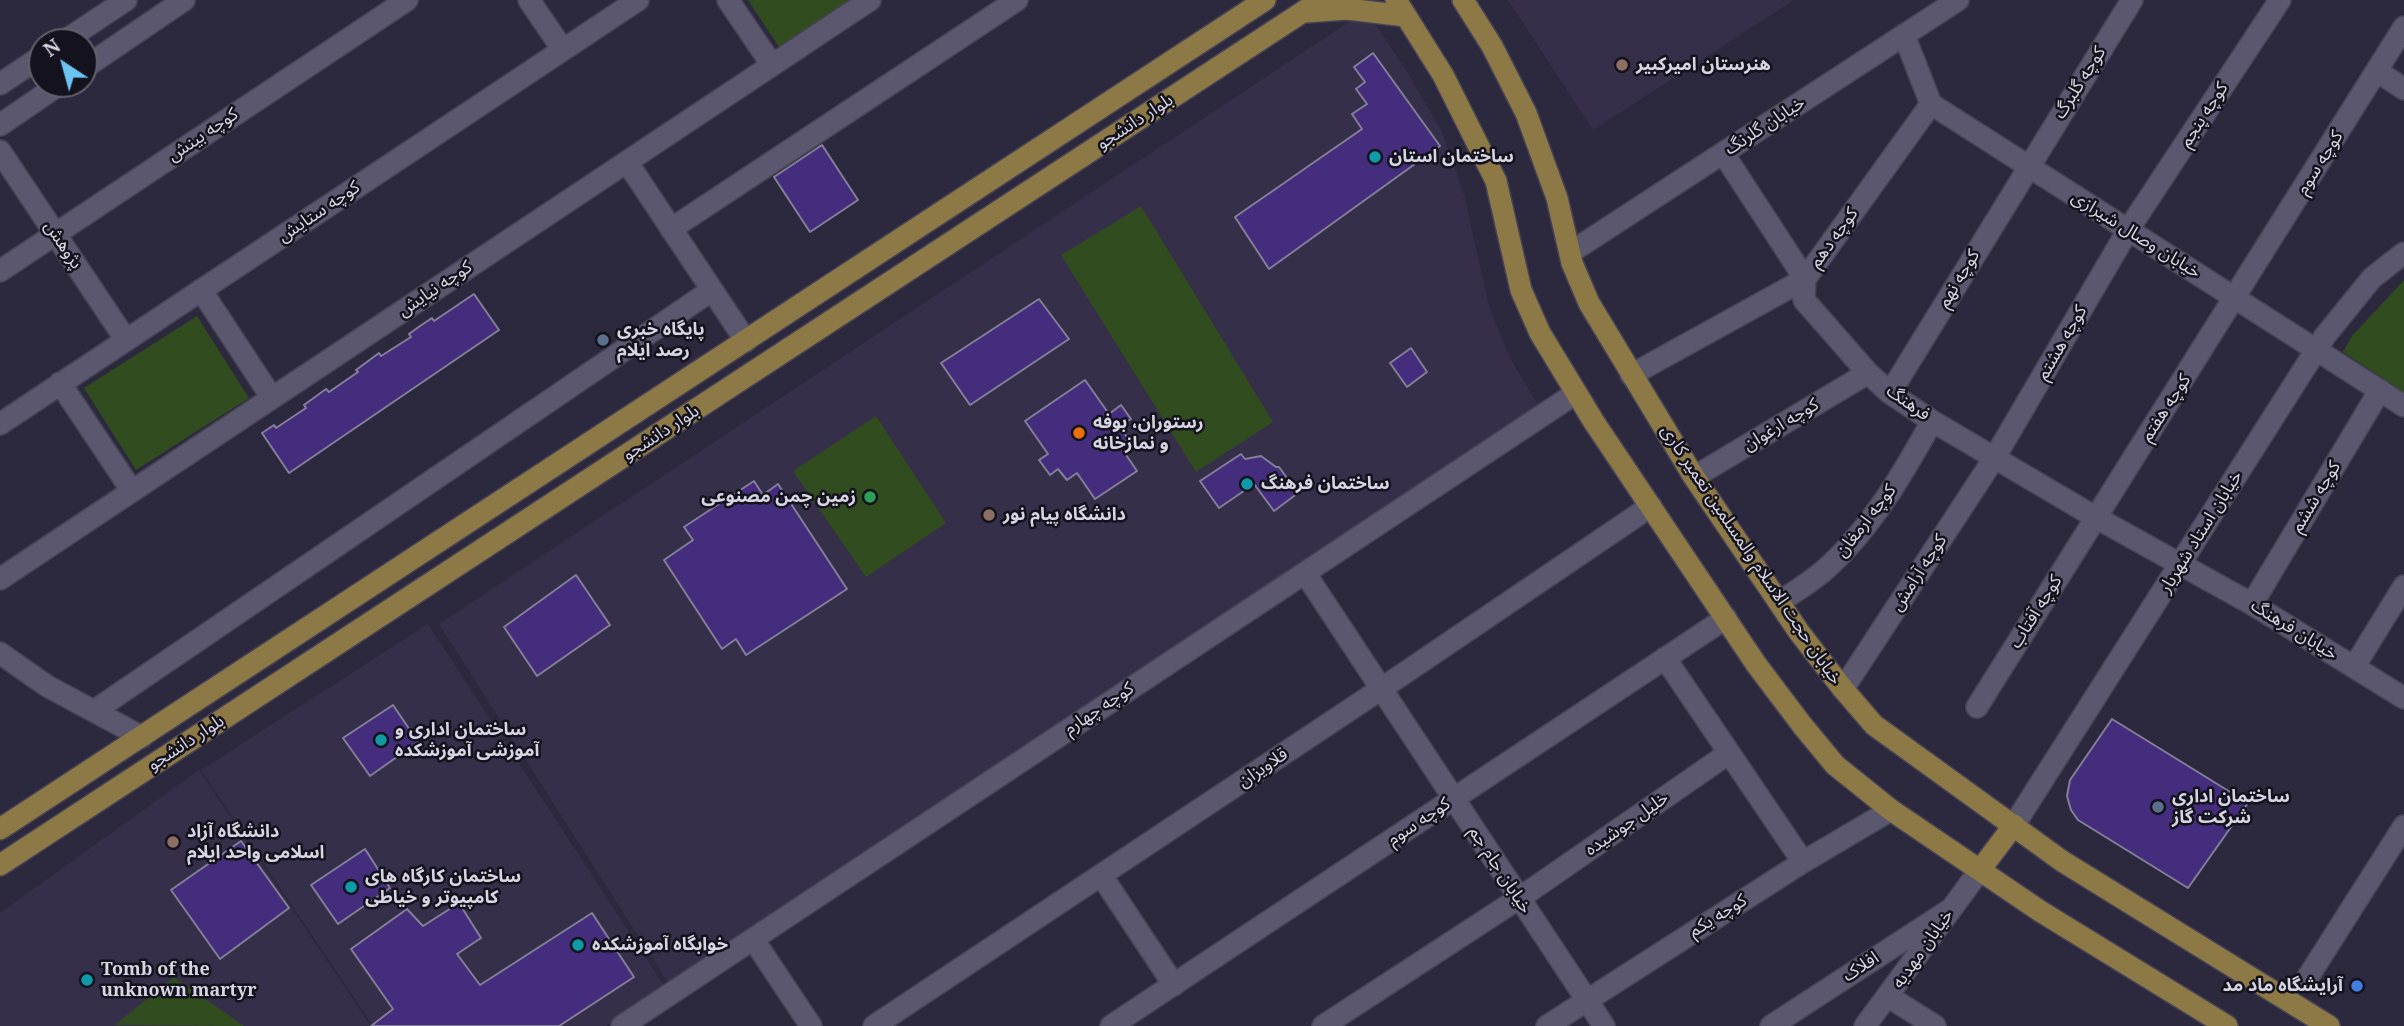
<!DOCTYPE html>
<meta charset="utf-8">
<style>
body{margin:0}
#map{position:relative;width:2404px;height:1026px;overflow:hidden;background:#2c283d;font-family:"Noto Serif",serif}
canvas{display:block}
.north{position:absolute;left:28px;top:28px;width:70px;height:70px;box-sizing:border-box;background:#14121c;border:2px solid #62606c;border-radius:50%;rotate:324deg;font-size:19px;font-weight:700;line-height:28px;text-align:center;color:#d7d5e3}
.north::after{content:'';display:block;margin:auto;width:24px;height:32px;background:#6bc3f2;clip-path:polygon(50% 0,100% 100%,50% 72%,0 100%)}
</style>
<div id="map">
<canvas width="2404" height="1026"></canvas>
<div class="north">N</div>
</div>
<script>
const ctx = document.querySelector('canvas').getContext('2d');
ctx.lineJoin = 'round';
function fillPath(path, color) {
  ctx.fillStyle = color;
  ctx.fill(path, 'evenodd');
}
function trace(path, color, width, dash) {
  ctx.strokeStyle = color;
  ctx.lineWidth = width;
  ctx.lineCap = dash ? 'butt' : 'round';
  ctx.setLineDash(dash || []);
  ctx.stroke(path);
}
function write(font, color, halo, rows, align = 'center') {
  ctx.font = font + ' "Noto Serif","Noto Sans Arabic",serif';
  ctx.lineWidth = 5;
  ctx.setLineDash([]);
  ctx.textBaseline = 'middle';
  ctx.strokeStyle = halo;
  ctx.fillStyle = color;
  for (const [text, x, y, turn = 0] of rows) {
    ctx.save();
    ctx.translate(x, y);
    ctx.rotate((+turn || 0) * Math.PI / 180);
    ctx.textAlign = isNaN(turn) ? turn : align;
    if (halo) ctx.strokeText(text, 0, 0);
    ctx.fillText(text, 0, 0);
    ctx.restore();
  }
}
fillPath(new Path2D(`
 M1508,0H1794L1593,130Z
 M1364,12L1378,28L1406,70L1442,132L1464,195L1489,306L1510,358L1538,405L670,986L439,624Z
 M428,624L665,987L606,1026H373L201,770Z
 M199,770L371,1026H0V913Z`), '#352f4a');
fillPath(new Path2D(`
 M748,0H850L779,47Z
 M1141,206L1273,422L1196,472L1061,255Z
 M2404,280V392L2343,352L2352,336Z
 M197,316L249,398L136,470L84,388Z
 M876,416L946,523L866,577L793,471Z
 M174,977L244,1026L115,1025Z`), '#314c1e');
const building = new Path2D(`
 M1373,53L1440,146L1269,269L1235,217L1362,129L1352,114L1367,104L1356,89L1365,82L1354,67Z
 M822,145L858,200L810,232L774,177Z
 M474,294L499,330L289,473L262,433L274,425L276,428L306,408L304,405L326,389L329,392L358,372L356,370L379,353L381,356L411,337L409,334L420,326L432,318L434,321Z
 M1039,299L1069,339L970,405L941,363Z
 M1411,348L1427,372L1407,387L1390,363Z
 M1085,380L1109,414L1121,405L1131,419L1120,426L1128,439L1120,446L1137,471L1095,499L1077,473L1067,480L1058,469L1050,475L1039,460L1048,454L1025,421Z
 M1241,454L1245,459L1261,456L1276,467H1279L1298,493L1274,511L1254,484L1219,508L1200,481Z
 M754,481L763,495L778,484L847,589L746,655L736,639L722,649L664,560L693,540L684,527Z
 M576,575L610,625L537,676L504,627Z
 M393,705L418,742L370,776L343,738Z
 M2112,719L2248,803L2188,888L2078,820L2071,810L2067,796L2070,780Z
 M241,841L289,908L220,959L171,890Z
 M365,849L390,888L338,924L311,885Z
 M459,903L481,938L457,954L480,985L592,913L634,977L559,1026H371L393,1009L351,949L407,909L423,926Z`);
fillPath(building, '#442d7c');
trace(building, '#837f98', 2);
const minor = new Path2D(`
 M529,0L563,50
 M728,0L772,65
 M1904,35L1931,104L2404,406
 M63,42L126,0
 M84,68L184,0
 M2377,71L2404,89
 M0,84L42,56
 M0,125L60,84
 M0,151L126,340
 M1723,153L1805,279L1804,300L1868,373L1890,393L1932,421L2095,517L2252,604L2404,698
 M627,162L746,341
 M671,229L1017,0
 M1571,252L1958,0
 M0,271L407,0
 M201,290L272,398
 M1631,375L1805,279L1931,104
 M60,383L132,491
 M1890,393L2132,0
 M0,424L638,0
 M1694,477L1868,373
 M1305,573L1604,1026
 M0,579L870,0
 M1779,602C1796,591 1813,581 1828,567C1872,527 1904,472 1932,421
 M2252,604L2380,390
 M0,653L47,686L142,737
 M1665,658L1803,862
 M2354,667L2404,586
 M1843,689L1995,457L2128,230L2280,0
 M1977,707C2118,480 2263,255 2404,27
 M94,711L712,290
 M2014,825L2325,336L2372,278L2404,253
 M1101,875L1174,985
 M753,939L811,1026
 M2308,977L2404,826
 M1889,997L1935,1026
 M622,1026L1576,393
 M874,1026L1381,689L1651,506
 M1111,1026L1726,618
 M1323,1026L1524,895L1729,753
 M1547,1026L1803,862L1891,810
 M1771,1026L1951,909
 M1865,1026L1980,870`);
const major = new Path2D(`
 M1396,0L1443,75L1496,181L1521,290L1540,333L1594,422L1756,664L1802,725L1835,765L1891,810L2040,911L2227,1026
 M1463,0L1492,46L1526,113L1557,198L1572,263L1589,303L1694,477L1799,632L1843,689L1874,725L2062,861L2329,1026
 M1306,12L1347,9L1406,16
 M0,829L1265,0
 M0,865L1321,0
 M1980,870L2014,825`);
trace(minor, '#474355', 24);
trace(major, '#474355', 24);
trace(minor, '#5b576e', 21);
trace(major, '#8d7946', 21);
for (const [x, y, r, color] of [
 [1622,65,7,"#8d6e63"],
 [1375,157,7,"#0f9aa8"],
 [603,340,7,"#5c6f8a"],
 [1079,433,7,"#e8710a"],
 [1247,484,7,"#0f9aa8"],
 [870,497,7,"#2e9e5b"],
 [989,515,7,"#8d6e63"],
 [381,740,7,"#0f9aa8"],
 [2158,807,7,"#5c6f8a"],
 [173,842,7,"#8d6e63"],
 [351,887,7,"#0f9aa8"],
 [578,945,7,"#0f9aa8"],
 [87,980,7,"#0f9aa8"],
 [2357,986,7,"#3f7fe0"]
]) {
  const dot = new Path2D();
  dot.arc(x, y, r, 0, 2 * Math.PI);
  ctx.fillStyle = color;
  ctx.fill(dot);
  trace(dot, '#14121c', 2.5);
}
write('bold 18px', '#d7d5e3', '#14121c', [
 ["هنرستان امیرکبیر",1636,65],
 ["ساختمان استان",1389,157],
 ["پایگاه خبری",617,330],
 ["رصد ایلام",617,351],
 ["رستوران، بوفه",1093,423],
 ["و نمازخانه",1093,444],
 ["ساختمان فرهنگ",1261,484],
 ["زمین چمن مصنوعی",856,497,"right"],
 ["دانشگاه پیام نور",1003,515],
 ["ساختمان اداری و",395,730],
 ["آموزشی آموزشکده",395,751],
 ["ساختمان اداری",2172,797],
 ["شرکت گاز",2172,818],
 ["دانشگاه آزاد",187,832],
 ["اسلامی واحد ایلام",187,853],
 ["ساختمان کارگاه های",365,877],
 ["کامپیوتر و خیاطی",365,898],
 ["خوابگاه آموزشکده",592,945],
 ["Tomb of the",101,970],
 ["unknown martyr",101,991],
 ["آرایشگاه ماد مد",2343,986,"right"]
], 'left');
write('18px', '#d7d5e3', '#14121c', [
 ["کوچه گلبرگ",2080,83,-58],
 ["کوچه پنجم",2204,115,-57],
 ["بلوار دانشجو",1135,122,-33],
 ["خیابان گلرنگ",1765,126,-33],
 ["کوچه بینش",203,135,-34],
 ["کوچه سوم",2320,163,-58],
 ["کوچه ستایش",319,212,-34],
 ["خیابان وصال شیرازی",2136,235,32],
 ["کوچه دهم",1834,238,-54],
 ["پژوهش",63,245,56],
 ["کوچه نهم",1959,279,-59],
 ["كوچه نيايش",435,289,-34],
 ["کوچه هشتم",2062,343,-60],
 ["فرهنگ",1908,403,35],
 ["کوچه هفتم",2166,408,-57],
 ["کوچه ارغوان",1781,425,-31],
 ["بلوار دانشجو",661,433,-33],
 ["کوچه ششم",2316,497,-59],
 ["کوچه ارمغان",1866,521,-52],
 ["خیابان استاد شهریار",2201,532,-58],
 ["خیابان حجت الاسلام والمسلمین تعمیر کاری",1751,555,56],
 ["کوچه آرامش",1919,573,-57],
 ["کوچه آفتاب",2036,612,-58],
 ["خیابان فرهنگ",2294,630,32],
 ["کوچه چهارم",1099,709,-34],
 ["بلوار دانشجو",186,743,-33],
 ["قلاویزان",1263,768,-34],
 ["کوچه سوم",1419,822,-34],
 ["خلیل جوشیده",1627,824,-35],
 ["خیابان جام جم",1500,870,57],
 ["کوچه یکم",1718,916,-32],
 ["خیابان مهدیه",1923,949,-55],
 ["افلاک",1861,967,-33]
]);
</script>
